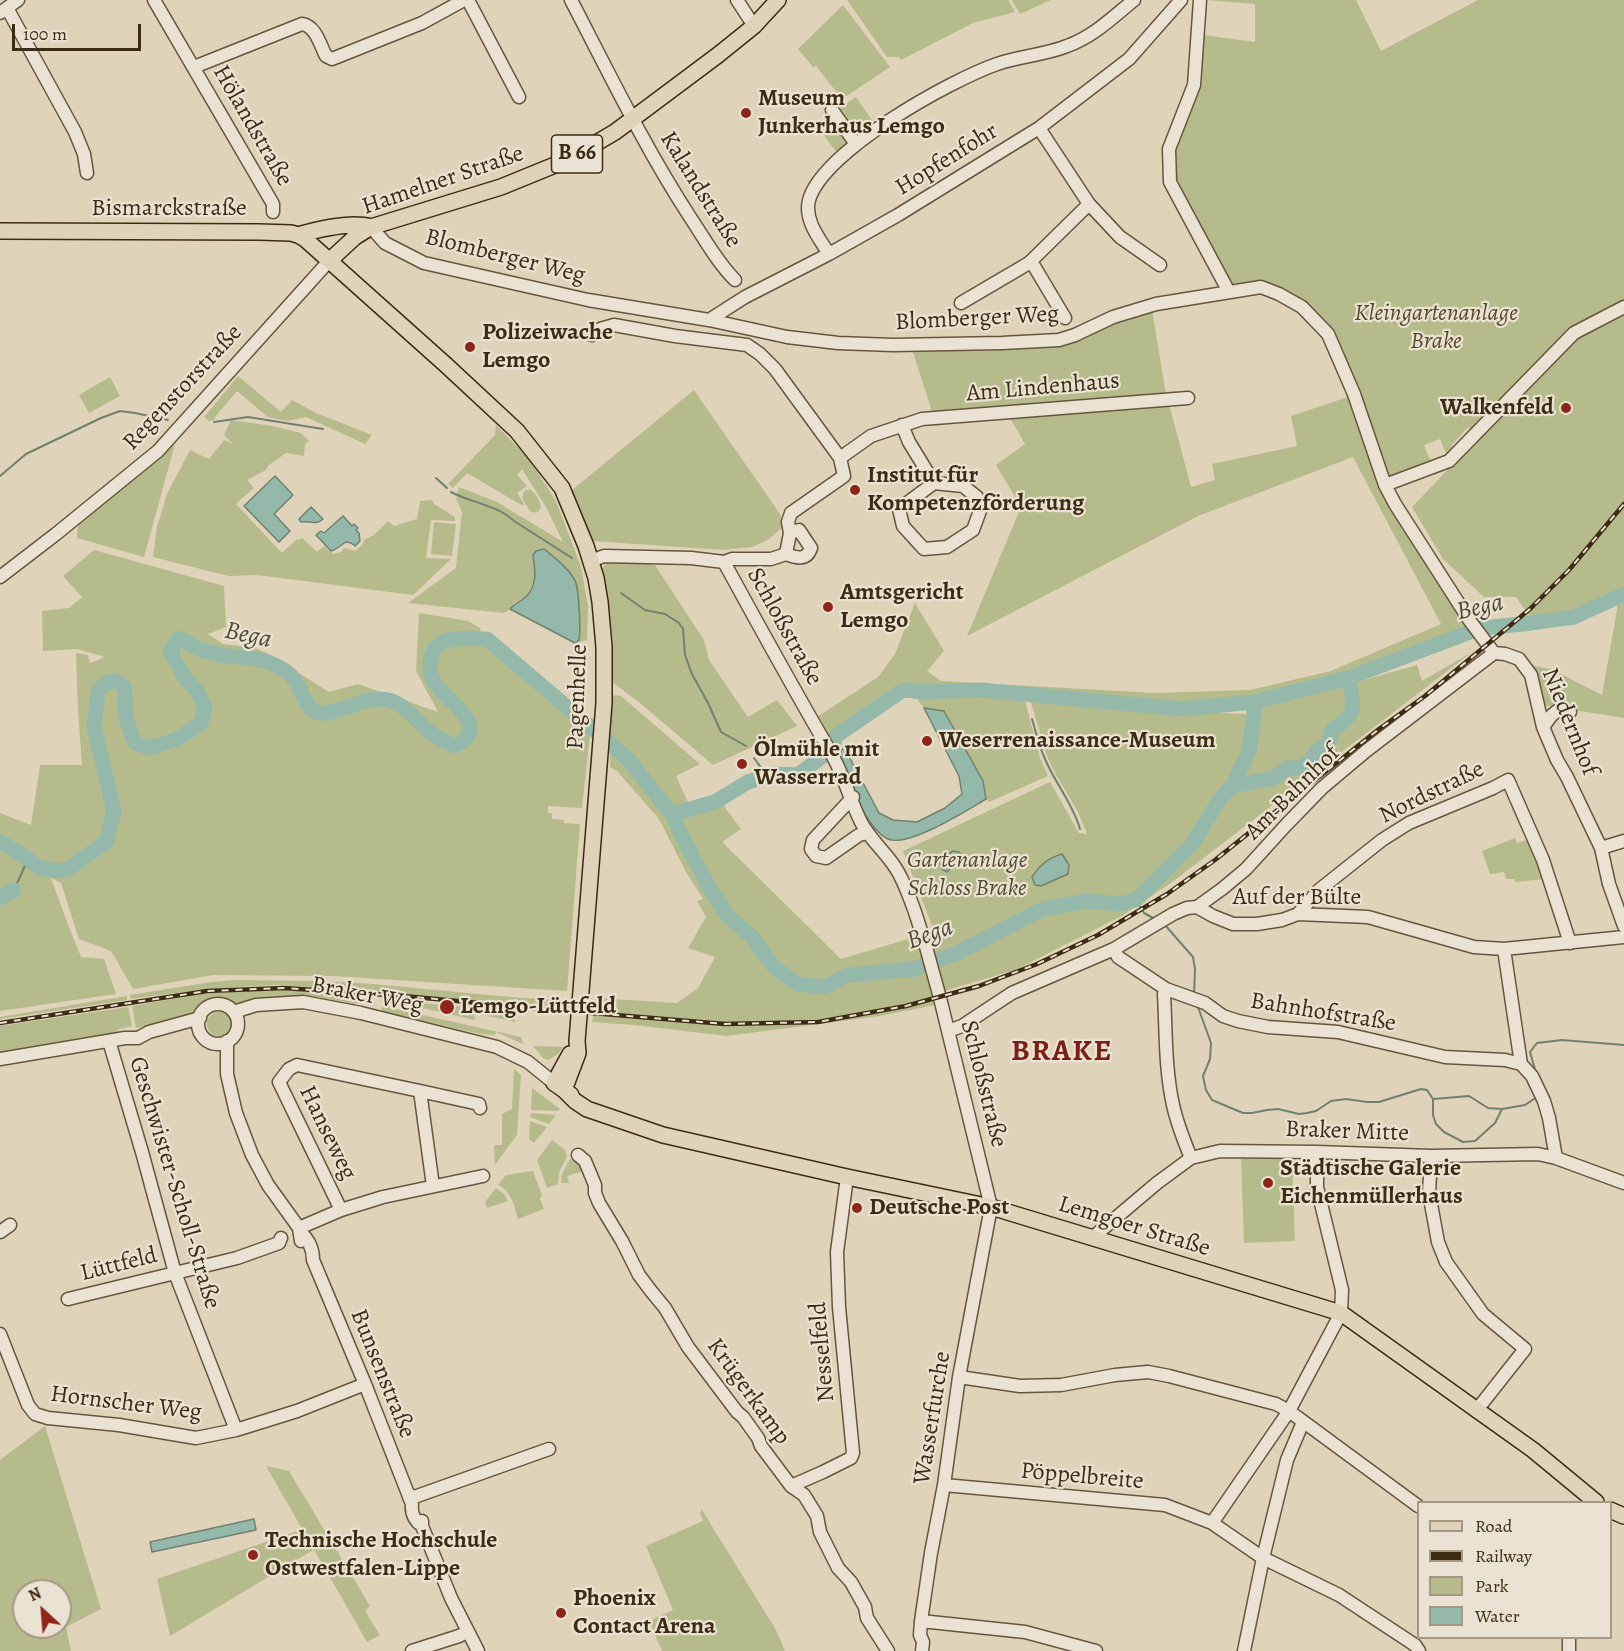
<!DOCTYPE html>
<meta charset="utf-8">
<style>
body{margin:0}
#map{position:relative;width:1624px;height:1651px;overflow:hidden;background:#dfd3b9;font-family:Alegreya,serif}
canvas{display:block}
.legend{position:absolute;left:1417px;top:1501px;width:195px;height:138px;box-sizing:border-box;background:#eae2d2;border:2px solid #a59986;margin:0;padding:8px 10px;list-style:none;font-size:18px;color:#3d2c14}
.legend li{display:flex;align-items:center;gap:12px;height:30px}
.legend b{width:30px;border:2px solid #a59986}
.north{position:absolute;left:12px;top:1579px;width:60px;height:60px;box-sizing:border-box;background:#eae2d2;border:2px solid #a59986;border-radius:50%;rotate:334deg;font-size:16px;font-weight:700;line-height:24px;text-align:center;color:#3d2c14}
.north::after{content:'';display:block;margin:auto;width:21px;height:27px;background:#8f2418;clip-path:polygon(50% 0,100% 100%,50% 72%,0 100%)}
.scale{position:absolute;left:12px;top:24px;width:129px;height:27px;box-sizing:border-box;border:3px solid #3d2c14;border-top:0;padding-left:8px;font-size:18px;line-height:21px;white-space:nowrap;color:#3d2c14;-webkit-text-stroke:4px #eae2d2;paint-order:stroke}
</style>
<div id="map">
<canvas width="1624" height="1651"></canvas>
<ul class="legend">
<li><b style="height:8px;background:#dfd3b9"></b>Road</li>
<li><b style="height:8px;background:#3d2c14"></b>Railway</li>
<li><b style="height:16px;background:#b6bb8c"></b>Park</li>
<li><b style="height:16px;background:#94b9ab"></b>Water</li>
</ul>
<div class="north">N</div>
<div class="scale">100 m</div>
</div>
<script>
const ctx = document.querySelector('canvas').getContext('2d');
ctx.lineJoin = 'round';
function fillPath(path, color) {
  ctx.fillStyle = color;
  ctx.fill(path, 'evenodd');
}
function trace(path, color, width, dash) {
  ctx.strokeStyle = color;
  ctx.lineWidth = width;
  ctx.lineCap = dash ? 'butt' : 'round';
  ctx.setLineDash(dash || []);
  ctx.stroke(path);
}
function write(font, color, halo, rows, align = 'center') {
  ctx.font = font + ' Alegreya,serif';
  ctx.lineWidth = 4.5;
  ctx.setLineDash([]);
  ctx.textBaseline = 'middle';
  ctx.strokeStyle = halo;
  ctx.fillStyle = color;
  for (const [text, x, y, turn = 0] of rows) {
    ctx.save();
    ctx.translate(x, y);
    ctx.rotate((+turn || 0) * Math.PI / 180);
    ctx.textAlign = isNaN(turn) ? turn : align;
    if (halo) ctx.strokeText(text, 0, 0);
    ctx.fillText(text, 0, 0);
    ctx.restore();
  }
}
fillPath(new Path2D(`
 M847,0H1008L1015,12L973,23L901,60L899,57H887Z
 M1012,0H1051L1020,14Z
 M1206,0H1356L1381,51L1478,0H1624V718L1542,705L1530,665L1551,669L1602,695L1617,610V602L1533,621L1516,597H1484L1443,559L1412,507L1564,348L1473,432L1468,427L1451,446L1454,451L1448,458L1440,439L1424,445L1432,464L1391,479L1359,393L1332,333L1279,290L1230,287L1173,180L1171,149L1203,35L1255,42V4Z
 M843,5L890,67L842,99L816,66L813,67L798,49Z
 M856,97L876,126L857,140L835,111Z
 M835,119L853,143L838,154L820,130Z
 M1152,309L1165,389L1191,487L1215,480L1212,464L1297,446L1291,416L1351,396L1383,487L1474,634L1346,679L1252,699L1182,707L981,688L925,690V694L979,693L1024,697L1040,758L1048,776L989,802L986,799L983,781L944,711L924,708L904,683L826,737L817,717L878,677L895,654L915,603L944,651L927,671L941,681L1154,693L1250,690L1331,671L1441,624L1353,457L1198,516L967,636L1021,507L996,465L1025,444L1005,409L933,415L912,349L1060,344L1114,319Z
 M238,376L281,412L292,400L316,413L372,435L365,444L306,417L287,421L268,417L237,391L215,417L214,420L209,421L204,417Z
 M110,377L120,396L89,413L79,395Z
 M694,390L780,514L785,525L768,540L752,547L723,550L593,541L572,490Z
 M231,420L272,426L301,433L309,441L305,444L304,456L286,453L269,465L266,470L247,480L254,488L236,504L282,553L297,539L299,540L302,538L317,552L324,546L333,554L341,552L344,548L355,551L363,544L364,540L374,535L388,521L394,526L417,519L420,501L432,500L434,504L455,517V521L431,520L426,558L451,559L449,561L413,595L257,575L229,576L153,557L157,527L167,494L190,450L209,459L224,440L233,444L224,435Z
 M496,425L528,458L556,501L581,567L588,606L587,640L575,643L579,640L533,555L536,577L527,596L514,603L510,609L504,613L408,603L456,568L462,512L456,499L459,487L497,502L563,542L546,507L522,469L517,475L527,486L517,493L524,504L523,506L467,473L453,488L448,484L495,435Z
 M175,444L144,557L77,538L78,524Z
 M530,489C535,492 541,502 541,508L537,513L536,511L534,513L530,511L522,498L524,491Z
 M434,522L456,524L452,556L431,554Z
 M94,550L224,586L226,627L208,634L223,644L255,648L269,654L329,692L358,684L438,712L416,671L419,613L468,621L480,628L483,644L590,734L582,808L548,806V813H552V819L564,820V823L580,824L567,991L333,976L213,975L133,989L111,951L79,939L61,883L51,878L67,922L81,957L104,959L116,994L0,1011V813L31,825L40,765H82L78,711L76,653L88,655L90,663L105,657L77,649L43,651L42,611L69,608L82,597L63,576Z
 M619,560L655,565L704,640L709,660L748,717L777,700L797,726L713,765L640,703L612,682C611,644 611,606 601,569L609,562Z
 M1472,652L1171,883L1120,917L1015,970L944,991L932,950L938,941L903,851L1050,782L1079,833L1087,834L1078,812L1055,773L1047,756L1030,699L1183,712L1250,714L1247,749L1240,771L1247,773L1252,752L1258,704L1357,682L1417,665L1422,681Z
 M616,695L621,696L700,764L676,776L690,807L709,801L719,795L726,809L741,829L722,842L841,959L918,936L930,975L935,1005L880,1016L727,1036L634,1025L592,1022L596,998L677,1003L698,988L715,957L688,948L706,917L697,901L703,899L686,872L659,819L617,771L610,767L611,697Z
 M1515,838L1517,843L1530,839L1545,879L1515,882L1514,879H1506L1504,872L1490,874L1482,851Z
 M234,980L323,981L373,984L521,998L561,1000L570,1004V1009L280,985C229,986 181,992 131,999L130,995L212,982Z
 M279,989L372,995L371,998L354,1004L317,997L276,998L235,1007L226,1002L217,1001L206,1005L198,1013L185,1018L136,1028L132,1006L200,994Z
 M127,996V1000L0,1019V1017Z
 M383,999L460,1007V1010H467V1007L484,1009V1012L515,1014V1022L474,1013L475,1020Z
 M382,1006L521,1037L523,1044L496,1032L495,1035L480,1034L381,1011Z
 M128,1007L132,1026L117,1030V1033L0,1054V1026Z
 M207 1024a12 12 0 1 1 24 0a12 12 0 1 1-24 0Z
 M533,1046L563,1047L558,1054L548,1060L543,1058Z
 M514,1069L521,1075L517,1135L495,1165L494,1145H502V1114L512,1109Z
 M532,1088L560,1109L558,1111L531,1110Z
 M531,1113L556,1115L549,1124L530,1117Z
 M530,1121L547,1127L534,1143L529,1139Z
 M552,1140L565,1150L567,1157L559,1172L558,1184L547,1188L537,1160Z
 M1292,1157L1295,1241L1244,1243L1241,1159Z
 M570,1159L579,1163L584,1171L567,1176L569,1183H561L562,1174Z
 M533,1171L542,1195L540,1199L544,1209L518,1219C514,1205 512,1192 498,1185L506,1175Z
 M496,1188L504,1194L508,1201L487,1208L485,1202Z
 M45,1426L101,1609L66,1627L71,1651H0V1460ZM24,1591H60V1627H24Z
 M266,1466L289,1471L370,1606L365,1611L380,1635L367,1642Z
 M702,1510L776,1630L785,1651H662L649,1621L673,1610L646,1546L703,1521L700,1513Z
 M301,1530L313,1550L170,1636L157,1579Z`), '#b6bb8c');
const water = new Path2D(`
 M275,476L293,495L274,514L290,531L279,542L244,506Z
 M311,507L323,519C316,526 308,520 301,522L299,519Z
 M343,516L352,526L354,524L358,528L356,530L359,533L360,541L355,546L351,543L346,542L334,550L331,551L316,535L321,531L324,533Z
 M544,549C554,557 572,571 576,583C579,594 581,629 579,640L575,643L510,609C515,603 520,602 526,597C538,584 535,570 533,555L536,551Z
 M924,708L944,711L983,781L986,799C967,810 908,848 888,839C866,829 847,778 837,756L844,747L879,813L893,820L917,822L945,808L962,794L959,776Z
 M953,851L959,852L962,856L961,859L955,864L947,872L942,869L940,864L948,854Z
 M1062,854L1069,865L1068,874L1041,886L1035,885L1032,877C1040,865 1048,858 1062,854Z
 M254,1519L256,1530L152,1552L150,1542Z`);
fillPath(water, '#94b9ab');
trace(water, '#71816f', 1.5);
trace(new Path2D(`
 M214,422L248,417L323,429
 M0,476L26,454L101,418L120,411L135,413L168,420
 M436,478L447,488
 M451,492C471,503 498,505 514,521L572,558
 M621,593L645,610L665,614L679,623L683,629L685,655L692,674L708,703L721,732L746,746
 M1032,719C1036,732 1039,746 1045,759C1055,783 1073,804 1080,829
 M754,758L767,776
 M14,890L28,859
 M1136,900L1144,913L1155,919
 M1165,925L1193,957L1195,969L1194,996
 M1198,1007L1211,1043L1210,1059L1203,1076L1206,1090L1212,1100L1243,1113H1252L1267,1110L1278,1109L1299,1114L1307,1113L1316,1111L1331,1101L1346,1099L1367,1102H1379L1421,1089L1427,1090L1433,1099L1469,1096L1488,1108L1502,1109L1525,1105L1537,1097
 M1536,1073L1530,1052L1537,1043L1562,1040L1624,1045
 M1433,1099V1115L1436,1124L1444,1132L1463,1142L1475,1141L1495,1123L1502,1109`), '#71816f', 2);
trace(new Path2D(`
 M1232,786L1249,751L1254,716V702
 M672,814L683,838L709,887L727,915L752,937L774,967L797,984L824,987L848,975L914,969L955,954L1043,909L1087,901L1119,904L1136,900L1192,844L1220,799L1232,786L1274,778L1287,768H1299L1310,762L1316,751L1328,745L1332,730C1359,713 1354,706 1348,678
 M0,841L28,859L39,868L58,871L68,869L106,842L114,812L94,726L98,691L107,682L116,681L124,686C126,695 125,703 125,712C127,723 131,733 135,743L151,748L177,739L201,723L205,708L197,691L185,678L170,651L179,638C190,645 199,650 212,653C233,659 255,655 275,665C282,668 292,675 296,682C302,691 305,707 316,712C332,719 367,692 392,701C412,709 420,728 438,738C443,741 449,743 454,746L463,742L470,732C470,727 470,723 467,719C455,697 424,689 431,658C436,633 468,639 487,639L628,759L672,814L715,802L748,782L767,776L773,774L798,775L833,748L836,736L903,690L926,692L981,690L1182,709L1254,702L1348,678L1481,628L1523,624L1574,617L1624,594
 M0,898L14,890`), '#94b9ab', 15);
const minor = new Path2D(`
 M154,0L273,204V212
 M468,0L519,97
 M571,0C609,73 645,148 690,217C704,238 717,262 735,280
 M737,0L754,26
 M1200,0L1194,85L1169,149L1170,182L1229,292
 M7,8L75,132L84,154L87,173
 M0,13L18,0
 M194,67L302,24C316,26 320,45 326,56L332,59L422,23L464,0
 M832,110L856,144
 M1039,128L1089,204L1120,237L1160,265
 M371,227L385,243L424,263L588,300L709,320L787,337L838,343L893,345L1002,343L1059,340L1075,335L1113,317L1156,304L1261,287L1279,294L1302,307L1328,334L1354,394L1385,485L1395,504L1470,621L1494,653
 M829,254C819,238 804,220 809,200C823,151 949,81 997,64C1019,56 1045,55 1067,46C1093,37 1113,17 1134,0
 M1031,261L1065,318
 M961,303L1029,263L1089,204
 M709,320L745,297L829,254L898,215L1039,128L1129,59L1181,0
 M902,425L909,442L934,483L963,486L977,497L981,508L973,530L947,547L924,549L903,526L899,509L934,483
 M840,458L871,436L922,419L1188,398
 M1385,485L1449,461L1574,333L1624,307
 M786,554C796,558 807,561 811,548L799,530L790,533
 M591,561L604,556L691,558L724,562L732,559H771L786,554L790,533L788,522L791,513L844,476L840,458L775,369L760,354L747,345L675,336L614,325L600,329L592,335
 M724,562C759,626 794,690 831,753C844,775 850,801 862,824C871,840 885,852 895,867C905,882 917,916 922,935
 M0,577L56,534L158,451L329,261
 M1494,653L1505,654L1519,659L1531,675L1543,727L1557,760L1567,777L1601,848L1609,884L1624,926
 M1543,727L1551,716L1557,711L1570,712
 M853,797L813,840L811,849L816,856L826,858L859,835L868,833
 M1601,848L1624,841
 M1197,907L1213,916L1233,924H1257L1282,920L1298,914L1368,917L1474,947L1504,949L1624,937
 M1298,914L1319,890L1382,840L1409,823L1493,788L1508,780L1543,860L1570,943
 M1114,949L1118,957L1166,989L1205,1003L1223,1016L1238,1021L1268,1027L1338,1032L1445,1057L1505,1060L1521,1064L1532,1076L1544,1101L1549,1118L1556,1158
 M1504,949L1521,1064
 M1166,989L1164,994C1166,1031 1165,1069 1173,1105C1177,1123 1184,1141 1191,1158
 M198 1024a20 20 0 1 1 40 0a20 20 0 1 1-40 0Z
 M233,1011H237L256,1005L303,1002L361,1013L497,1047L528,1062L554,1083
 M948,1031L962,1026L1012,993L1114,949L1173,914L1187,908L1197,907L1222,889L1246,869L1287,824L1322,788L1366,751L1494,653
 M227,1041V1074L236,1113L252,1155L268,1185L299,1228L301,1241
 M0,1059L125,1038H138L149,1032L200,1018
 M420,1091L479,1104L480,1108
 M1317,1152V1187L1342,1290L1341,1313L1289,1411L1418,1506
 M578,1155L585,1161L595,1185V1193L599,1203L622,1241L639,1275L651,1291L665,1308L688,1347L737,1412L743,1417L758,1438L761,1446L791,1486L804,1495L817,1516L820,1532L838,1568L851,1582L865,1607L867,1618L888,1651
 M1431,1156L1429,1193L1438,1242L1446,1262L1483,1314L1525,1349L1476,1411
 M341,1210L279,1082L289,1069L297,1065L420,1091L433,1186
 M299,1228L341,1210L383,1197L483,1176
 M0,1232L10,1225
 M301,1233C309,1240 313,1249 313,1260L365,1384L412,1504C411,1514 414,1520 422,1526
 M1092,1238L1157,1183L1191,1158L1220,1151L1317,1152L1431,1156L1538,1154L1556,1158L1624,1183
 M68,1299L237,1258L279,1243L281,1238
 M0,1334L28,1405L35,1414L48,1418L119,1425L196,1438L236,1430L175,1273L142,1152L109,1041
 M959,1377L1020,1386L1061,1385L1115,1375L1148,1372L1169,1376L1276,1404L1289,1411L1212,1523L1263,1558L1339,1595L1415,1645L1419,1651
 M236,1430L297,1411L365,1384
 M944,1485L1165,1505L1212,1523
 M791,1486L823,1472L851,1458L853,1453L839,1307L837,1252L847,1177
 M409,1497L417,1496L549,1449
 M422,1521V1526L451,1598L478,1651
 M921,1621L1025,1632L1096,1651
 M1569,1638V1651
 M412,1651L459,1636L467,1632
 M922,1651L923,1642L920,1635L921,1621L931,1553L944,1485L959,1377L991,1207L940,998L923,936
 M1244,1651L1263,1558L1287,1460L1303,1422`);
const major = new Path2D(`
 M0,231L259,232L291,233L298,235L305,239L446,365L517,431L562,488L586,546L596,578L600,602L604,647V703L577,1041L578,1053L564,1090
 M298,235C319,229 351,221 371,227
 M329,261L355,237L371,227L501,187L555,165L586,149L615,132L718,55L754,26L778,0
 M570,1054L554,1083L571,1095
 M564,1090L575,1101L587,1109L663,1135L847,1177L991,1207L1341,1313L1533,1450L1596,1502
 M1610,1510L1624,1516`);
trace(minor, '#66563d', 15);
trace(major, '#3d2c14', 18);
trace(minor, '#eae2d2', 12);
trace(major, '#dfd3b9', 15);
const rail = new Path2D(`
 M0,1023L207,991L284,988L403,996L555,1010L725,1024L818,1022L906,1006L979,986L1037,964L1098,935L1167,894L1215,860L1379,729L1425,696L1530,609L1569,570L1624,504`);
trace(rail, '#3d2c14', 4.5);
trace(rail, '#eae2d2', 2, [7]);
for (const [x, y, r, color] of [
 [746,113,6,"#8f2418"],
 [470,347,6,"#8f2418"],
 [1566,408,6,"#8f2418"],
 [855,490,6,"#8f2418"],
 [828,607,6,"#8f2418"],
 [927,741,6,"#8f2418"],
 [742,764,6,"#8f2418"],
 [447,1007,8,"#8f2418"],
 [1268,1183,6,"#8f2418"],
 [857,1208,6,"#8f2418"],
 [253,1555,6,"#8f2418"],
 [561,1613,6,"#8f2418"]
]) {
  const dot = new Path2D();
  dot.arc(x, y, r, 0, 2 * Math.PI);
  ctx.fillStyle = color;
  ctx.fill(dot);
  trace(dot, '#eae2d2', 2);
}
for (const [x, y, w] of [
 [577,154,51]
]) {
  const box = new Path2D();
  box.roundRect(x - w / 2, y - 19, w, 38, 4.5);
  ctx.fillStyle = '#eae2d2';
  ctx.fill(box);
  trace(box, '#3d2c14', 1.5);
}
write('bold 22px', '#3d2c14', null, [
 ["B 66",577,154]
]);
write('bold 24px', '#3d2c14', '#eae2d2', [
 ["Museum",758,99],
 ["Junkerhaus Lemgo",758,127],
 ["Polizeiwache",482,333],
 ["Lemgo",482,361],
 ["Walkenfeld",1554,408,"right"],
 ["Institut für",867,476],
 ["Kompetenzförderung",867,504],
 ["Amtsgericht",840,593],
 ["Lemgo",840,621],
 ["Weserrenaissance-Museum",939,741],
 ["Ölmühle mit",754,750],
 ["Wasserrad",754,778],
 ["Lemgo-Lüttfeld",460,1007],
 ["Städtische Galerie",1280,1169],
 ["Eichenmüllerhaus",1280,1197],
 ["Deutsche Post",869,1208],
 ["Technische Hochschule",265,1541],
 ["Ostwestfalen-Lippe",265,1569],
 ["Phoenix",573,1599],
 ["Contact Arena",573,1627]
], 'left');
write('24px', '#3d2c14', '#eae2d2', [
 ["Hölandstraße",252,126,60],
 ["Hopfenfohr",947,160,-32],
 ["Hamelner Straße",443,181,-19],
 ["Kalandstraße",700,190,58],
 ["Bismarckstraße",169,209],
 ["Blomberger Weg",505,257,14],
 ["Blomberger Weg",977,319,-3],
 ["Regenstorstraße",183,388,-47],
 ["Am Lindenhaus",1043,388,-5],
 ["Schloßstraße",784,627,61],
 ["Pagenhelle",578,697,-88],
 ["Niedernhof",1569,722,68],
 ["Am Bahnhof",1293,793,-45],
 ["Nordstraße",1432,793,-26],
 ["Auf der Bülte",1297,898],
 ["Braker Weg",367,996,11],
 ["Bahnhofstraße",1323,1013,9],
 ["Schloßstraße",983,1084,76],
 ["Braker Mitte",1347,1132,2],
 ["Hanseweg",327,1133,64],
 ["Geschwister-Scholl-Straße",174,1183,73],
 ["Lemgoer Straße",1134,1227,17],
 ["Lüttfeld",119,1265,-14],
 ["Nesselfeld",823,1352,-95],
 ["Bunsenstraße",382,1374,68],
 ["Krügerkamp",748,1392,54],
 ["Hornscher Weg",126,1404,7],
 ["Wasserfurche",933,1418,-81],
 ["Pöppelbreite",1082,1477,5]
]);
write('italic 24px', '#55492c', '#eae2d2', [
 ["Kleingartenanlage",1436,314],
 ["Brake",1436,342],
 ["Gartenanlage",967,861],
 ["Schloss Brake",967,889]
]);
write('italic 26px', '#4e4832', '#eae2d2', [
 ["Bega",1480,608,-13],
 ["Bega",248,636,12],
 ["Bega",930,935,-20]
]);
ctx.letterSpacing = '1.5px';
write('bold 30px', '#7a1f14', '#eae2d2', [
 ["BRAKE",1062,1053]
]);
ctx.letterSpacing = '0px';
</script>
